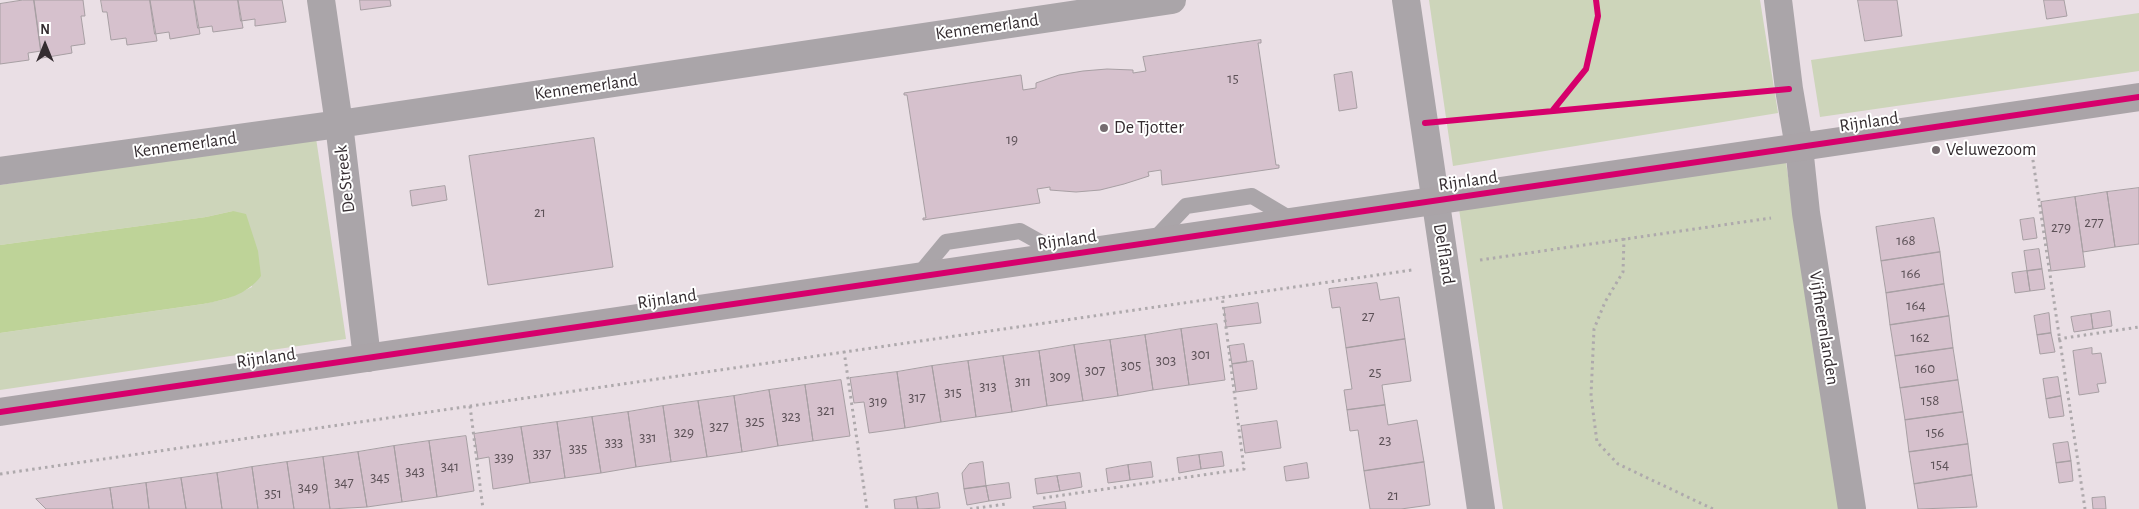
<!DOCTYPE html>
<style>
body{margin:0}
#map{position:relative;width:2139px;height:509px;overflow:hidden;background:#eadfe5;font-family:"Alegreya Sans",sans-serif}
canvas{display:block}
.north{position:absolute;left:20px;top:20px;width:50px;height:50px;-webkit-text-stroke:4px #fff;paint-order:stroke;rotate:0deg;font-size:14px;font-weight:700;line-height:20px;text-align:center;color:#342c30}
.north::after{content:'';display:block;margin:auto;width:18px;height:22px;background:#342c30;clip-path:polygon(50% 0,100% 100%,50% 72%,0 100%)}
</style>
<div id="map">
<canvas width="2139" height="509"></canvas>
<div class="north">N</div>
</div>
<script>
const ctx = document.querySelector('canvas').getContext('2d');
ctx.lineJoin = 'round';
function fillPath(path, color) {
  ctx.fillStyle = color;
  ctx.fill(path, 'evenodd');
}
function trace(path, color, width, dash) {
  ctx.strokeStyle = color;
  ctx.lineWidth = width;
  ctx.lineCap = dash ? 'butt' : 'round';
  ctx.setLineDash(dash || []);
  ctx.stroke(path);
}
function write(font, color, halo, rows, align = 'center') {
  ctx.font = font + ' "Alegreya Sans",sans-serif';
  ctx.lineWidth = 4;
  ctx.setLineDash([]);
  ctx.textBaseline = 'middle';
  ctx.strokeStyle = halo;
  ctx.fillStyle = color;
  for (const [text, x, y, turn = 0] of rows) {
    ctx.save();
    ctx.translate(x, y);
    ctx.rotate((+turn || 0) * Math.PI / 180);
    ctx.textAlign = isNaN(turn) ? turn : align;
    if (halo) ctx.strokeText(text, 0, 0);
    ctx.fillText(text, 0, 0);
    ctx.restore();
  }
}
fillPath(new Path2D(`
 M1429,0H1760L1778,113L1453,166Z
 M2139,13V71L1820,117L1811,60Z
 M316,138L346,339L0,390V333L203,304L226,299L252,287L233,211L206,217L0,245V185Z
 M1785,156L1840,509H1503L1459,209Z`), '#cdd5ba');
fillPath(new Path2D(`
 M233,211L246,214L258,251L261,276C247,295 225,300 203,304L0,333V245L206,217Z`), '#bed398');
const building = new Path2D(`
 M23,0H34L41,51L28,53L29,60L0,64V4Z
 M34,0H83L85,16H81L85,44L71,46L72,53L42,58Z
 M101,0H150L157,41L127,45L126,38L111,40L107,12H103Z
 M150,0H194L200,34L170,39L169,32L155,34Z
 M194,0H238L243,28L213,32L212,26L198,28Z
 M238,0H282L286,22L255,26V19L241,21Z
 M360,0H390L391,6L361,10Z
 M1858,0H1897L1902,36L1865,41Z
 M2044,0H2064L2067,16L2047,19Z
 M1261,40V43H1258L1276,165H1279V168L1162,185L1161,170L1148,172L1149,176L1124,184L1100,190L1076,192L1050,190V187L1037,189L1040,203L923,220V218H926L907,95H904V93L1021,75L1023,90L1036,88V83L1059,75L1083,71L1107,69L1133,70V73L1146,71L1143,57Z
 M1352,72L1357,108L1339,111L1334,75Z
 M594,138L613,267L488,285L469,156Z
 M445,186L447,200L412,206L410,191Z
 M2139,188V244L2115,247L2107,192Z
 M2107,192L2115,247L2083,252L2075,197Z
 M2075,197L2085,267L2051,271L2041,202Z
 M1934,218L1940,252L1881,261L1876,227Z
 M2034,218L2037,238L2023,240L2020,220Z
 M2039,249L2042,269L2027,271L2024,251Z
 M1940,252L1944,284L1886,293L1881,261Z
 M2042,269L2045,289L2030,291L2027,271Z
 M2027,271L2030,291L2015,293L2012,273Z
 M1377,283L1380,300L1399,297L1405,339L1346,348L1340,307L1332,308L1329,289Z
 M1944,284L1949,316L1890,325L1886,293Z
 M1258,303L1261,323L1226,327L1224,308Z
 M2110,311L2112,326L2093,329L2091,314Z
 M2049,313L2051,333L2037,335L2034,316Z
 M2091,314L2093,329L2074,332L2071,317Z
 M1949,316L1953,348L1895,356L1890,325Z
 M1217,324L1225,380L1189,385L1181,329Z
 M1181,329L1189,385L1153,390L1145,335Z
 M2051,333L2055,352L2040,354L2037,335Z
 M1145,335L1153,390L1118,396L1110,340Z
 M1405,339L1411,381L1382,385L1385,405L1347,410L1344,390L1352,389L1346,348Z
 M1110,340L1118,396L1083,401L1074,345Z
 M1244,344L1247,362L1232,364L1229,346Z
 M1074,345L1083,401L1047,406L1039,351Z
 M1953,348L1958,380L1900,388L1895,356Z
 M2092,348V354L2101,353L2106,383L2097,384L2099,392L2079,395L2073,351Z
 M1039,351L1047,406L1012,412L1003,356Z
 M1003,356L1012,412L976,417L968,361Z
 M968,361L976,417L941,422L932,366Z
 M1253,361L1257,389L1236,392L1232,364Z
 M932,366L941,422L905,428L897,372Z
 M897,372L905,428L869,433L864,402L854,403L850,378Z
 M2058,377L2061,396L2046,399L2043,379Z
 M841,380L850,436L813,441L805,385Z
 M1958,380L1963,412L1905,420L1900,388Z
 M805,385L813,441L778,446L769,390Z
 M769,390L778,446L742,452L734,396Z
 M734,396L742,452L707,457L698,401Z
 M2061,396L2064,416L2049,418L2046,399Z
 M698,401L707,457L671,462L663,406Z
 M1385,405L1388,425L1417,420L1424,462L1364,471L1358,430L1350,431L1347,410Z
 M663,406L671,462L636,467L628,412Z
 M628,412L636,467L601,473L592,417Z
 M1963,412L1968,444L1909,452L1905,420Z
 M592,417L601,473L565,478L557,422Z
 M1277,421L1281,448L1245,453L1241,426Z
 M557,422L565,478L530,483L521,427Z
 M521,427L530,483L493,489L489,457L478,459L474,434Z
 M466,436L474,491L437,497L429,441Z
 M429,441L437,497L402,502L394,446Z
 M2068,442L2071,461L2056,463L2053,444Z
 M1968,444L1972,475L1914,484L1909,452Z
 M394,446L402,502L367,507L358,452Z
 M358,452L367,507L330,509L323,457Z
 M1222,452L1224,466L1201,469L1199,455Z
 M1199,455L1201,469L1179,473L1177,458Z
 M323,457L330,509H294L287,462Z
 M2071,461L2073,481L2059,483L2056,463Z
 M287,462L294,509H258L252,467Z
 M983,462L986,486L964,489L962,473L969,464Z
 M1151,462L1153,477L1130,480L1128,465Z
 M1424,462L1430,505L1401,509H1370L1364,471Z
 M1307,463L1309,478L1286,481L1284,467Z
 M1128,465L1130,480L1108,483L1106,469Z
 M252,467L258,509H222L217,473Z
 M217,473L222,509H186L181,478Z
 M1080,473L1082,487L1060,491L1057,476Z
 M1972,475L1977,507L1918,509L1914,484Z
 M1057,476L1060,491L1037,494L1035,479Z
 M181,478L186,509H149L146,483Z
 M146,483L149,509H113L110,488Z
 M1009,483L1011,498L989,501L986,486Z
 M986,486L989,501L967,505L964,489Z
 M110,488L113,509H46L36,499Z
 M938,493L940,508L918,509L916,497Z
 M916,497L918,509H895L894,500Z
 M2105,497L2106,509H2093L2092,498Z
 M1065,502L1066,509H1034L1033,507Z`);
fillPath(building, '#d6c1cd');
trace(building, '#a79fa3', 1);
trace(new Path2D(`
 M2031,147L2085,509
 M1624,238L1623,272L1605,302L1594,329L1591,396L1597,442L1618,464L1713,509
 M1480,260L1771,218
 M2058,339L2139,327
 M844,351L867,509
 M470,406L483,509
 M0,474L1412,270
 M1043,498L1244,469L1222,296
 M970,509L1006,504`), '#aea9ac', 3, [2.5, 4]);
trace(new Path2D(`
 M1152,242L1186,206L1252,196L1294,221
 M917,277L946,242L1020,231L1063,255`), '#aaa5a9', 16);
trace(new Path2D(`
 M321,0L339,124L367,358
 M1406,0L1481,509
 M1778,0L1789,89L1799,147L1806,213L1852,509
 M0,171L339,124L1172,0`), '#aaa5a9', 28);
trace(new Path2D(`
 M0,412L2139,97`), '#aaa4a8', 28);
trace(new Path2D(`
 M1553,110L1586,69L1598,16L1596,0
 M1425,123L1789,89
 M0,412L2139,97`), '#d6006c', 6);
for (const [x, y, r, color] of [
 [1104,128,5,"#746b6f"],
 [1936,150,5,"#746b6f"]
]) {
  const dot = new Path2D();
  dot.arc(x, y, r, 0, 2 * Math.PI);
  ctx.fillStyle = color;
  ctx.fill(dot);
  trace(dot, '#fff', 2);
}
write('15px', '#5c5157', null, [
 ["15",1233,78],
 ["19",1012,139],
 ["21",540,212],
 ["277",2094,222],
 ["279",2061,227],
 ["168",1906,240],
 ["166",1911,273],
 ["164",1916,305],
 ["27",1368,316],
 ["162",1920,337],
 ["301",1201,354],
 ["303",1166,360],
 ["305",1131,365],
 ["160",1925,368],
 ["307",1095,370],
 ["25",1375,372],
 ["309",1060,376],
 ["311",1023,381],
 ["313",988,386],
 ["315",953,392],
 ["317",917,397],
 ["158",1930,400],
 ["319",878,401],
 ["321",826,410],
 ["323",791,416],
 ["325",755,421],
 ["327",719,426],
 ["329",684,432],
 ["156",1935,432],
 ["331",648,437],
 ["23",1385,440],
 ["333",614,442],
 ["335",578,448],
 ["337",542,453],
 ["339",504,457],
 ["154",1940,464],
 ["341",450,466],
 ["343",415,471],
 ["345",380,477],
 ["347",344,482],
 ["349",308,487],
 ["351",273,493],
 ["21",1393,495]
]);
write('18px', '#342c30', '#fff', [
 ["Kennemerland",987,27,-8],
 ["Kennemerland",586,87,-8],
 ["Rijnland",1869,122,-8],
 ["Kennemerland",185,145,-8],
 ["De Streek",345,179,-97],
 ["Rijnland",1468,181,-8],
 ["Rijnland",1067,240,-8],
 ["Delfland",1444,254,81],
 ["Rijnland",667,299,-8],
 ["Vijfherenlanden",1824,328,81],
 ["Rijnland",266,358,-8]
]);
write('18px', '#342c30', '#fff', [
 ["De Tjotter",1114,128],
 ["Veluwezoom",1946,150]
], 'left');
</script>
